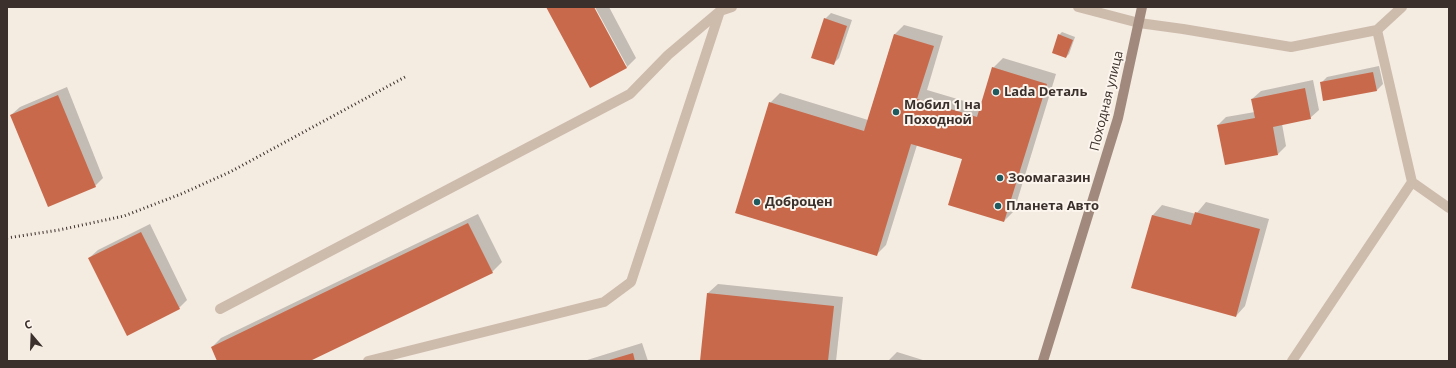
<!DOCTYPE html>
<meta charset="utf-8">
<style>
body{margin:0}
#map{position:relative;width:1456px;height:368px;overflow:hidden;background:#f4ebe1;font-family:"Open Sans",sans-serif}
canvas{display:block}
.frame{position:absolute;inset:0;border:8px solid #3b302b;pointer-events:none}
.north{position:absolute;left:12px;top:316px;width:40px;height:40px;-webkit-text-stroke:3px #fbf5ee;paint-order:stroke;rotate:341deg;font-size:11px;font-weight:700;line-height:16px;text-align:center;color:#3b302b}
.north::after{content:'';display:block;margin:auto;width:14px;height:18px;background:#3b302b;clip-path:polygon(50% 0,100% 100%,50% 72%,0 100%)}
</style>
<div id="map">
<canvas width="1456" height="368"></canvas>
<div class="frame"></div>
<div class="north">С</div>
</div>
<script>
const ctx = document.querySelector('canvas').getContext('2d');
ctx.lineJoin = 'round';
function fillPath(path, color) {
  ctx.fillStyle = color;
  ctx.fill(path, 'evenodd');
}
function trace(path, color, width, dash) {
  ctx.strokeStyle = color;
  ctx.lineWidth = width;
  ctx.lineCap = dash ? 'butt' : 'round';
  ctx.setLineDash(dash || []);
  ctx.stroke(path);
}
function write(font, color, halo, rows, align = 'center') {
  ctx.font = font + ' "Open Sans",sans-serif';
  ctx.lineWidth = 4;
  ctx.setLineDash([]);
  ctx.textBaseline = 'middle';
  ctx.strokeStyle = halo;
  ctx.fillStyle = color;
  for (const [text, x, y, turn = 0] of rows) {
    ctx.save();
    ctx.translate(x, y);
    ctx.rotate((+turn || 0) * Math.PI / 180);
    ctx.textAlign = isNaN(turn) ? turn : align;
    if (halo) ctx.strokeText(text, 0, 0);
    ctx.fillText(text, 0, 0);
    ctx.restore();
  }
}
fillPath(new Path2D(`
 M547,7H593L625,66H627L595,7H609L636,58L627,67Z
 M831,13L852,20L839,58L833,64L825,19Z
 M904,25L943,36L927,90L981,106L993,68L1003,58L1056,74L1014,211L1004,221L963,159L917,145L886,245L876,255L770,103L780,93L868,120L894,35Z
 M1062,32L1075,37L1069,54L1066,57L1059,35Z
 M1379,66L1383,84L1377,90L1321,83L1327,77Z
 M1313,80L1319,110L1310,118L1282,124L1286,146L1278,154L1218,125L1226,117L1255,112L1252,99L1261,91Z
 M67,87L103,178L95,186L11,115L20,107Z
 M1206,202L1269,219L1245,306L1236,316L1133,288L1153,215L1162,205L1196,214Z
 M478,214L502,262L492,272L307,361H218L212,347L221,338Z
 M150,224L187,300L179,308L89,258L98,250Z
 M718,284L843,297L836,361H701L708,293Z
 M642,343L648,361H584Z
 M897,352L926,361H888Z`), '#0003');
fillPath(new Path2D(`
 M546,7H594L627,68L590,88Z
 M824,18L847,26L834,65L811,58Z
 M894,34L934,46L917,99L977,117L992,67L1047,84L1004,222L948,205L962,159L911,144L877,256L735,213L769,102L864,131Z
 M1058,34L1073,40L1066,58L1052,53Z
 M1373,72L1377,91L1323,101L1320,82Z
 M1305,88L1311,119L1273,127L1278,155L1225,165L1217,125L1255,118L1251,99Z
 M58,95L96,187L48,207L10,115Z
 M1195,212L1260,229L1236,317L1131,288L1152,215L1191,225Z
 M468,223L493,273L310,361H217L211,347Z
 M141,232L180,309L127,336L88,258Z
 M707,293L834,306L828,361H700Z
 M633,353L635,361H606Z`), '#c8694b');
trace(new Path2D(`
 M1078,7L1139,23
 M1377,30L1412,182L1449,208
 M220,309L630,94L668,55L720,11L732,7
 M368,361L604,302L631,282L720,11
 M1292,361L1412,182`), '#cdbbac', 10);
trace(new Path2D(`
 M1139,23L1183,29L1291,47L1377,30L1402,7`), '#cdbbac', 10);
trace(new Path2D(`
 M1043,361L1118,118L1142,7`), '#a18a7d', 10);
trace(new Path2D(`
 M7,238L59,230L124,216L181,194L230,172L405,77`), '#3b302b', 3, [1, 3]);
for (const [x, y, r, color] of [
 [996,92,4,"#1f5a5e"],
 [896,112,4,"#1f5a5e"],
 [1000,178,4,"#1f5a5e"],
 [757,202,4,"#1f5a5e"],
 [998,206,4,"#1f5a5e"]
]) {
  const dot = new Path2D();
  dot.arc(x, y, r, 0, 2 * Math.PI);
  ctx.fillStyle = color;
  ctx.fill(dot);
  trace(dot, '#fbf5ee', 1.5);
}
write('bold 13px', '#3b302b', '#fbf5ee', [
 ["Lada Dеталь",1004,92],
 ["Мобил 1 на",904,105],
 ["Походной",904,120],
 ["Зоомагазин",1008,178],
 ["Доброцен",765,202],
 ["Планета Авто",1006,206]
], 'left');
write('13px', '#3b302b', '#fbf5ee', [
 ["Походная улица",1107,101,-76]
]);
</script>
